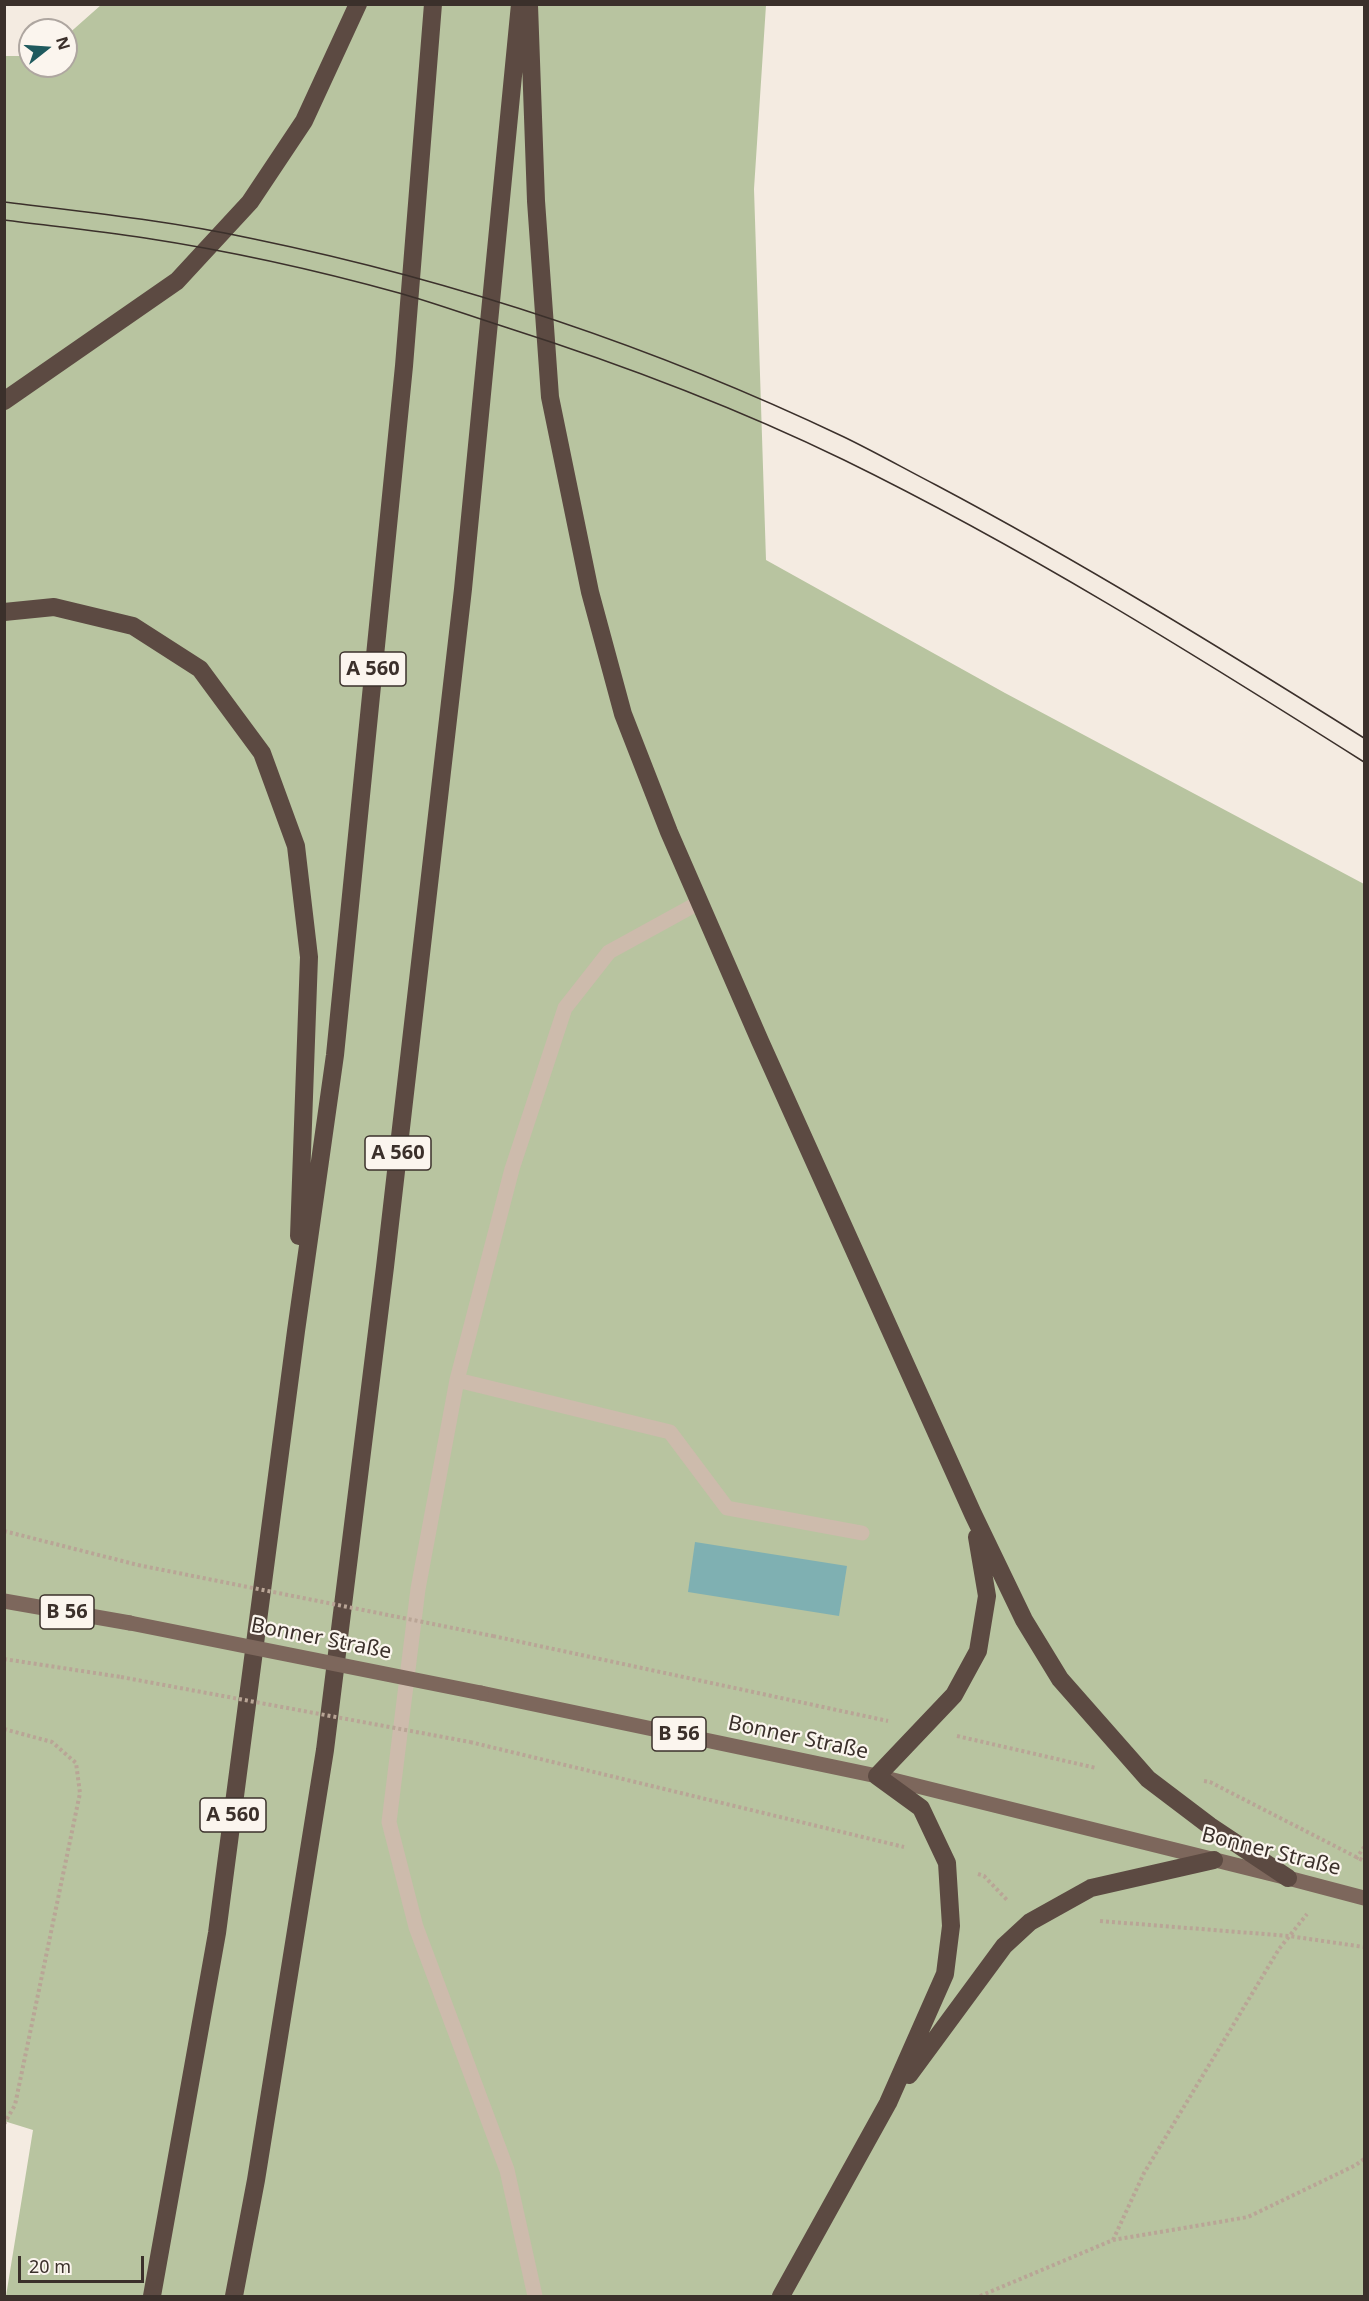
<!DOCTYPE html>
<meta charset="utf-8">
<style>
body{margin:0}
#map{position:relative;width:1369px;height:2301px;overflow:hidden;background:#f4ebe1;font-family:"Noto Sans",sans-serif}
canvas{display:block}
.frame{position:absolute;inset:0;border:6px solid #3b302b;pointer-events:none}
.north{position:absolute;left:18px;top:18px;width:60px;height:60px;box-sizing:border-box;background:#fbf5ee;border:2px solid #aea6a0;border-radius:50%;rotate:73deg;font-size:16px;font-weight:700;line-height:24px;text-align:center;color:#3b302b}
.north::after{content:'';display:block;margin:auto;width:21px;height:27px;background:#1f5a5e;clip-path:polygon(50% 0,100% 100%,50% 72%,0 100%)}
.scale{position:absolute;left:18px;top:2256px;width:126px;height:27px;box-sizing:border-box;border:3px solid #3b302b;border-top:0;padding-left:8px;font-size:18px;line-height:21px;white-space:nowrap;color:#3b302b;-webkit-text-stroke:4px #fbf5ee;paint-order:stroke}
</style>
<div id="map">
<canvas width="1369" height="2301"></canvas>
<div class="frame"></div>
<div class="north">N</div>
<div class="scale">20 m</div>
</div>
<script>
const ctx = document.querySelector('canvas').getContext('2d');
ctx.lineJoin = 'round';
function fillPath(path, color) {
  ctx.fillStyle = color;
  ctx.fill(path, 'evenodd');
}
function trace(path, color, width, dash) {
  ctx.strokeStyle = color;
  ctx.lineWidth = width;
  ctx.lineCap = dash ? 'butt' : 'round';
  ctx.setLineDash(dash || []);
  ctx.stroke(path);
}
function write(font, color, halo, rows, align = 'center') {
  ctx.font = font + ' "Noto Sans",sans-serif';
  ctx.lineWidth = 4.5;
  ctx.setLineDash([]);
  ctx.textBaseline = 'middle';
  ctx.strokeStyle = halo;
  ctx.fillStyle = color;
  for (const [text, x, y, turn = 0] of rows) {
    ctx.save();
    ctx.translate(x, y);
    ctx.rotate((+turn || 0) * Math.PI / 180);
    ctx.textAlign = isNaN(turn) ? turn : align;
    if (halo) ctx.strokeText(text, 0, 0);
    ctx.fillText(text, 0, 0);
    ctx.restore();
  }
}
fillPath(new Path2D(`
 M101,5H766L754,189L766,560L1005,693L1364,884V2296H6L33,2130L4,2121V56H30V66H66V36Z`), '#b8c4a0');
fillPath(new Path2D(`
 M695,1542L847,1566L839,1616L688,1592Z`), '#7fb0b2');
trace(new Path2D(`
 M4,1531L138,1565
 M493,1636L888,1721
 M4,1659L121,1677
 M4,1729L52,1742L76,1763L80,1793L15,2105L4,2124
 M957,1736L1096,1768
 M470,1742L904,1847
 M1204,1781L1210,1782L1364,1861
 M1356,1859L1364,1847
 M978,1874L984,1876L1008,1901
 M1100,1921L1289,1936L1364,1947
 M1113,2240L1144,2173L1279,1949L1307,1914
 M980,2296L1113,2240L1248,2217L1356,2165L1364,2159`), '#b9a596', 4, [3, 3]);
trace(new Path2D(`
 M457,1380L670,1432L727,1508L862,1533
 M535,2296L507,2170L416,1927L389,1822L418,1589L457,1380L512,1169L565,1008L609,952L700,902`), '#cdbbac', 15);
trace(new Path2D(`
 M4,1601L130,1623
 M481,1693L877,1776L1288,1878L1364,1898`), '#7d675c', 15);
trace(new Path2D(`
 M529,5L536,201L550,397L590,592L623,714L669,832L760,1041L973,1514L1024,1620L1060,1679L1148,1779L1210,1826L1288,1878
 M4,401L177,281L250,202L304,121L358,4
 M4,612L54,607L133,626L200,669L262,753L296,846L309,957L299,1236
 M909,2075L1004,1946L1030,1922L1091,1888L1214,1860
 M152,2296L217,1933L296,1331L335,1055L404,366L433,4
 M234,2296L256,2180L325,1750L385,1267L463,589L520,4
 M781,2296L888,2103L945,1974L951,1926L947,1863L921,1808L877,1776L954,1695L978,1651L987,1596L977,1537`), '#5c4a42', 18);
trace(new Path2D(`
 M4,202C88,212 172,221 254,239C457,281 657,348 844,437C875,452 905,469 936,485C1083,563 1224,650 1364,738
 M4,220C51,226 98,231 145,238C230,251 316,270 399,293C435,303 470,316 505,327C621,364 735,407 844,460C1024,548 1195,655 1364,762`), '#3b302b', 1.5);
trace(new Path2D(`
 M138,1565L493,1636
 M121,1677L470,1742`), '#b9a596', 4, [3, 3]);
trace(new Path2D(`
 M130,1623L481,1693`), '#7d675c', 15);
for (const [x, y, w] of [
 [373,669,66],
 [398,1153,66],
 [67,1612,54],
 [679,1734,54],
 [233,1815,66]
]) {
  const box = new Path2D();
  box.roundRect(x - w / 2, y - 17, w, 34, 4.5);
  ctx.fillStyle = '#fbf5ee';
  ctx.fill(box);
  trace(box, '#3b302b', 1.5);
}
write('bold 20px', '#3b302b', null, [
 ["A 560",373,669],
 ["A 560",398,1153],
 ["B 56",67,1612],
 ["B 56",679,1734],
 ["A 560",233,1815]
]);
write('21px', '#3b302b', '#fbf5ee', [
 ["Bonner Straße",321,1639,11],
 ["Bonner Straße",798,1738,12],
 ["Bonner Straße",1271,1852,14]
]);
</script>
